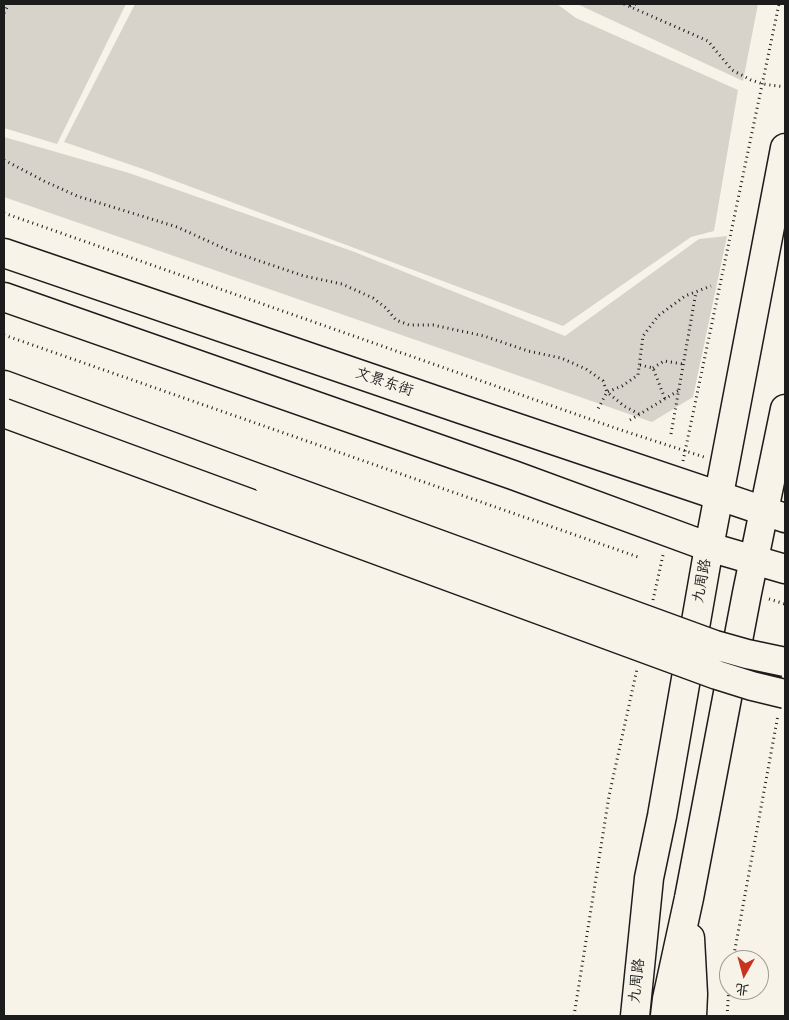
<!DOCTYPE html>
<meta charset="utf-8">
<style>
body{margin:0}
#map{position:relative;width:789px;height:1020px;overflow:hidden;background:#f7f3e8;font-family:"Architects Daughter","LXGW WenKai TC",sans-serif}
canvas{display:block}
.frame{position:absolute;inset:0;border:5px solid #1c1c1c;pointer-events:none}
.north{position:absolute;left:719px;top:950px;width:50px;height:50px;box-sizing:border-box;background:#f7f3e8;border:1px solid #9f9d96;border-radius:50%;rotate:187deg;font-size:14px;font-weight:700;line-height:20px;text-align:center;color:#1c1c1c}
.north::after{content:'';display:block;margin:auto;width:18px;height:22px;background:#c8321e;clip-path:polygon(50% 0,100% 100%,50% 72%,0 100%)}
</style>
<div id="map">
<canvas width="789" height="1020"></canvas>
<div class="frame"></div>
<div class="north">北</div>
</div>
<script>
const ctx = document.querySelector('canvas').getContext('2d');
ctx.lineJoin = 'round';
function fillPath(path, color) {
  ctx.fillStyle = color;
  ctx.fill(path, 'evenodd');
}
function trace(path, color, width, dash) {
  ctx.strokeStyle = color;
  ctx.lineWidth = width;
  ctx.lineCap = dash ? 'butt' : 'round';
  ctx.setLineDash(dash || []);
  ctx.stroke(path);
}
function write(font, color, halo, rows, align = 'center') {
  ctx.font = font + ' "Architects Daughter","LXGW WenKai TC",sans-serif';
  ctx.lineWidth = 4;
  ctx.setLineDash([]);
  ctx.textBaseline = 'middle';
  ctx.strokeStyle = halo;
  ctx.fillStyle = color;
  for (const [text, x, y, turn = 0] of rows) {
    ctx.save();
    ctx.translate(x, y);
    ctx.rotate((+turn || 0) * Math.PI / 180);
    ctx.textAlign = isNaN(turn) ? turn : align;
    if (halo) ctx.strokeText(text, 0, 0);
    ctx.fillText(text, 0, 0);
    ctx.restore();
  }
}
fillPath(new Path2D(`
 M4,4H126L57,144L4,128Z
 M135,4H557L576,18L738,90L714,231L691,237L563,326L143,169L64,142Z
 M577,4H758L743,81Z
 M4,137L129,173L352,251L565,336L699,239L727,236L693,397L652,422L4,197Z`), '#d7d3cb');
const secondary = new Path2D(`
 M4,385L268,482
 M690,938L693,994L692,1016
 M635,1016L649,878L662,816L709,547L785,148
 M665,1016L667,999L689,898L747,593L785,409`);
const primary = new Path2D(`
 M4,253L461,409L785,518
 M4,297L513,475L709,547L785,569`);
trace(secondary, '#1c1c1c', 31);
trace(primary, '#1c1c1c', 31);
trace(new Path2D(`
 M624,4L708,41L732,70L751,80L763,84L785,87
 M630,6L636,4
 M4,13L9,4
 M4,160L44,181L77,196L177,227L230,251L304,276L342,284L373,298L386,308L396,320L409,325H433L484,336L528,351L561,358L586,369L603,381L607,392L598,409
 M4,213L618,429L704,457
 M4,335L641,558
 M640,365L653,368L665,399
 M653,368L664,361L683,364
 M639,414L624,406L607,392L622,386L638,375L643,336L658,316L685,296L711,286
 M630,420L678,391
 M671,434L696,292
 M683,461L779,4
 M769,599L785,604
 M653,600L663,555
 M733,960L778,715
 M574,1016L609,796L637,669
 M727,1016L729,987`), '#1c1c1c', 3, [1, 4]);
trace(secondary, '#f7f3e8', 28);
trace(primary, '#f7f3e8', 28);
const secondaryBridge = new Path2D(`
 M4,413L717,675L752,686L785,694
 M268,482L715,645L747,654L785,662`);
trace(secondaryBridge, '#1c1c1c', 31, []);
trace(secondaryBridge, '#f7f3e8', 28);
write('15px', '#1c1c1c', '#f7f3e8', [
 ["文景东街",384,383,19],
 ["九周路",703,581,-80],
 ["九周路",638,981,-84]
]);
</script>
